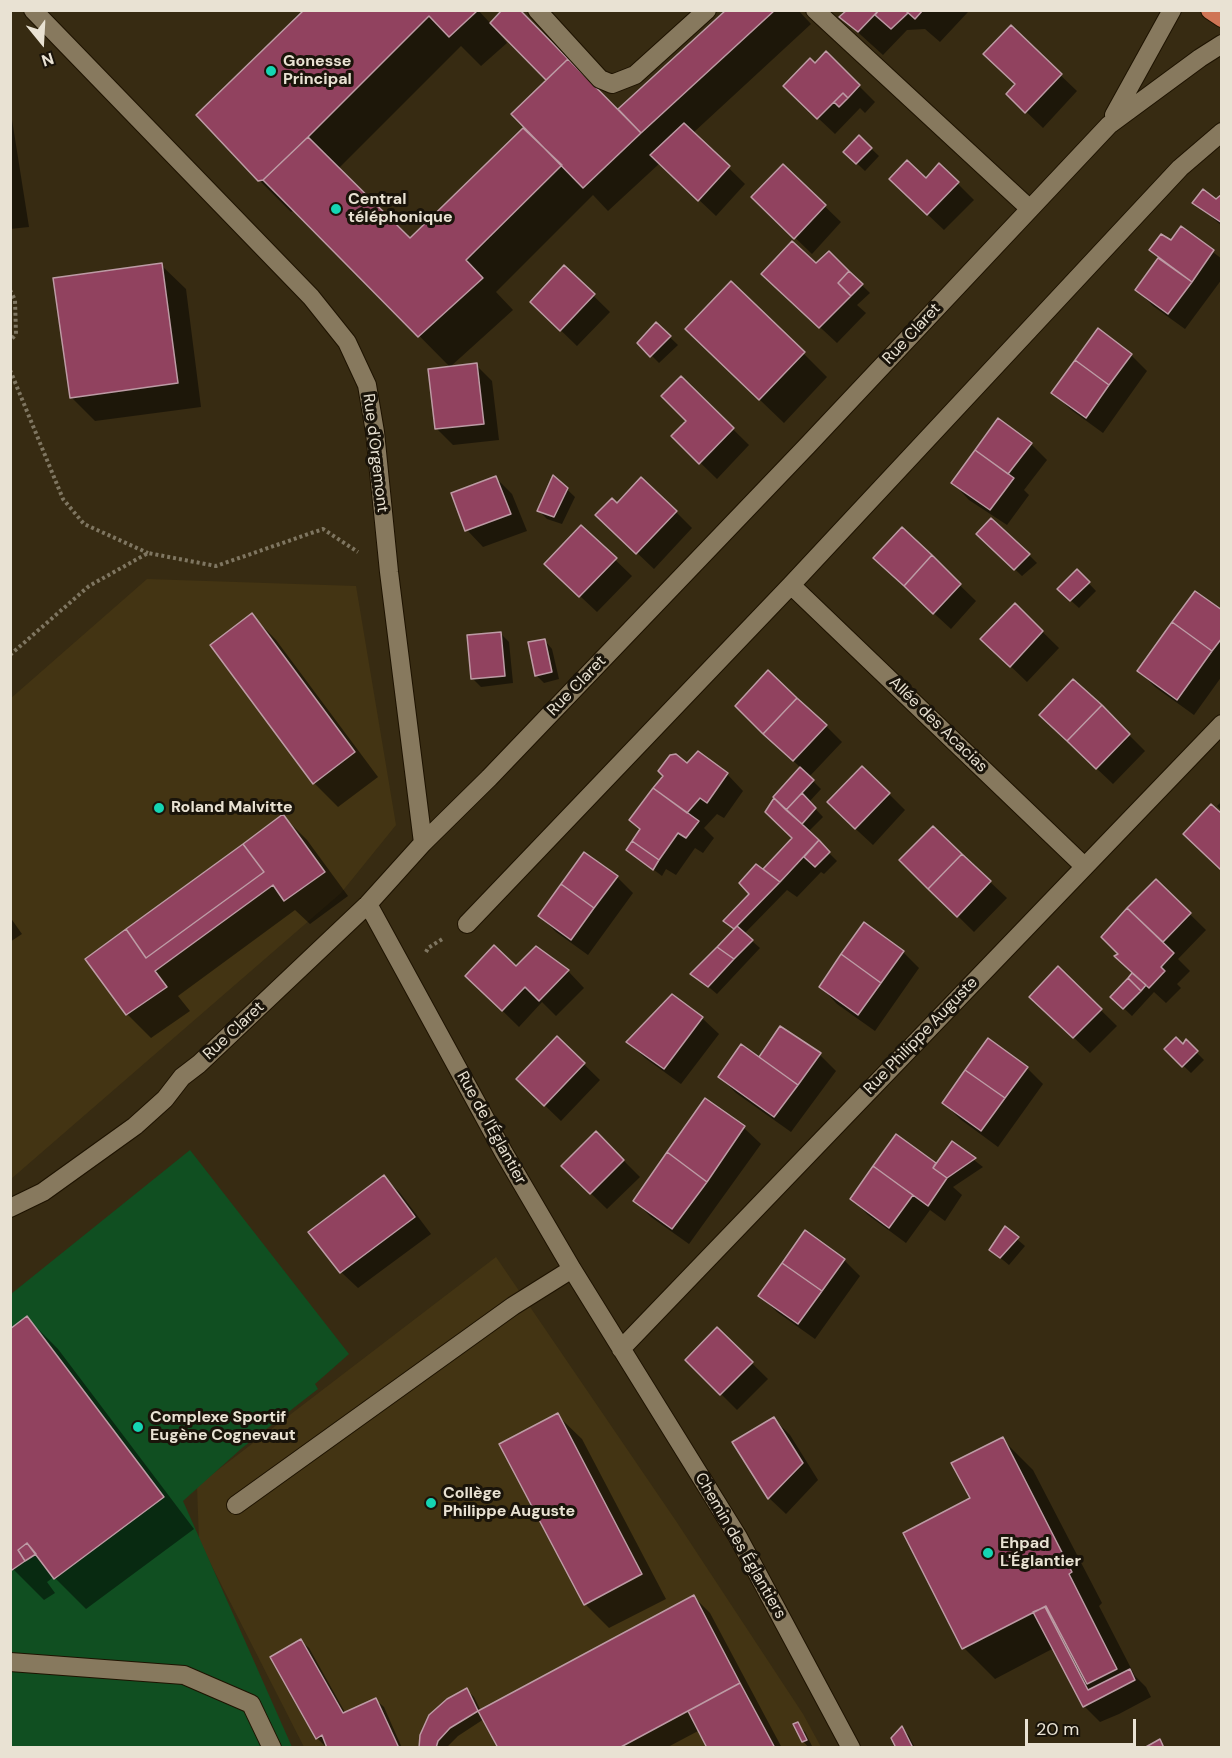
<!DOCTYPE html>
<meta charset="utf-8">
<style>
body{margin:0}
#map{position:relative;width:1232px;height:1758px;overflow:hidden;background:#372b12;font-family:"DM Sans",sans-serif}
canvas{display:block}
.frame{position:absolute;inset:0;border:12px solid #e9e2d3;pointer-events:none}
.north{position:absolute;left:12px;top:12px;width:60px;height:60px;-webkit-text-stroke:4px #1a140a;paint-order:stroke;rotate:162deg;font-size:16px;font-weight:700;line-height:24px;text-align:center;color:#e9e2d3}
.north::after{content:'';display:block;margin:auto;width:21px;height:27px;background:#e9e2d3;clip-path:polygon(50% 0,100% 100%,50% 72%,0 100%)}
.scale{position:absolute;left:1025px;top:1719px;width:111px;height:27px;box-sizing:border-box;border:3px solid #e9e2d3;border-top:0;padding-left:8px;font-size:18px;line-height:21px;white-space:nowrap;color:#e9e2d3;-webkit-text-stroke:4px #1a140a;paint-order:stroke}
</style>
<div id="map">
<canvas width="1232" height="1758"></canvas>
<div class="frame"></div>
<div class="north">N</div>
<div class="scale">20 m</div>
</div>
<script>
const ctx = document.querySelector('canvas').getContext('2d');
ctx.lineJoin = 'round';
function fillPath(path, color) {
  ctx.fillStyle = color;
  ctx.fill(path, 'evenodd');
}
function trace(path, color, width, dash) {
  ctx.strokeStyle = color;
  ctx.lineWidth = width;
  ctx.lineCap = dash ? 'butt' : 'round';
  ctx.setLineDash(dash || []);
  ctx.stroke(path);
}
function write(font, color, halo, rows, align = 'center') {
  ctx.font = font + ' "DM Sans",sans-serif';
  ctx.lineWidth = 6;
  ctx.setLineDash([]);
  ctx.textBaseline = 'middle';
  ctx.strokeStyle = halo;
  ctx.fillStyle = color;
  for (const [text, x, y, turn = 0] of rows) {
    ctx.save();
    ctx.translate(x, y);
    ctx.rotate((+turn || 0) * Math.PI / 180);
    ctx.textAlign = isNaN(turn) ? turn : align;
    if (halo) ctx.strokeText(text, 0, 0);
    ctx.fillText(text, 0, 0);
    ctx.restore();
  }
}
fillPath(new Path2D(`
 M147,579L356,586L396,825L341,893L11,1179L10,699Z
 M496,1257L676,1521L803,1714L821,1747H304L199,1541L197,1486Z`), '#433413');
fillPath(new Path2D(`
 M190,1150L349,1354L315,1384L318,1389L242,1448L183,1501L292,1747L11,1748V1294Z`), '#104f21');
fillPath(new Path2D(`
 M306,10H478L491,24L518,10L618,111L729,10H798L811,24L693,133L745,184L716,216L660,163L608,211L593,195L496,292L513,310L450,367L295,210L291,212L259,180ZM497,27L548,80L553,159L410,240L338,169L461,46L481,66L507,43L495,29Z
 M849,10H967L968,12L940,42L925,29L907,30L883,55L841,17Z
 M1011,28L1077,91L1043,128L1008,94L1017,84Z
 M826,53L875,102L865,113L860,108L835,134L801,102L815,65Z
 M10,107L29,227L10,229Z
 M859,137L879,156L865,171L845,152Z
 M939,165L974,200L944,230L908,196Z
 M783,166L841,222L812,254L753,197Z
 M1222,196V226L1194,202L1217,201Z
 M1181,228L1222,259V279L1185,329L1153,306L1137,290L1159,259L1151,250L1171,243Z
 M829,253L870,293L857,305L866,313L837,343L780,290L816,266Z
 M161,265L186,289L201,407L95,421L71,397Z
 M564,267L610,312L577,346L548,318Z
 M656,324L678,345L659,363L639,343Z
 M711,353H803L827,377L784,423Z
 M1131,355L1147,371L1103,433L1070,409L1053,392Z
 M476,365L492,381L499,440L453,445L436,428Z
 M681,378L749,445L717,479L673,436L688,421Z
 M1031,444L1047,460L1024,490L1029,495L1007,525L969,500L953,483Z
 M554,477L575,497L562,524L547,519L539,511Z
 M496,478L512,494L527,531L483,547L467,530Z
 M617,505L676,512L692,528L654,569L614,531Z
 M581,527L632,576L597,612L563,580Z
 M902,529L976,601L951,629L891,574Z
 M978,534L1029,555L1037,563L1022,576Z
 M1077,571L1096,591L1079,608L1067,597Z
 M1015,605L1059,648L1027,682L999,655Z
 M1222,612V676L1194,715L1155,687L1139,671Z
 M252,615L276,640L378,777L338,807L314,783Z
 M501,634L509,642L513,683L481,687L473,679Z
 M545,641L552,649L559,679L544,683L536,675Z
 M753,723L826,726L842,742L809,777L821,789L809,802L823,817L808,832L837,861L824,874L821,872L797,897L787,890L744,934L760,948L717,994L693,974L735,930L725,921L770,874L794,839L775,797L801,768Z
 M1057,731L1129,735L1145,751L1113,784Z
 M698,753L727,774L743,791L724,818L717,814L704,828L714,838L703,853L695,848L676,875L666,869L662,876L628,850L688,765Z
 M889,794L905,810L873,845L845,819Z
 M1222,801V811L1217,806Z
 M283,816L307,840L348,896L310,924L295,910L178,996L190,1011L151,1038L127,1014L87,959Z
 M933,828L1007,898L974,932L901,860Z
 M617,877L633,893L588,955L556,932L540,916Z
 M1156,881L1206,930L1178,959L1190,971L1177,984L1181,988L1166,1003L1154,992L1132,1016L1112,997L1134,973L1120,954L1103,936Z
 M10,917L22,934L10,942Z
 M536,948L568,971L584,988L556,1016L542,1002L519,1027L467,976L516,968Z
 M903,952L919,968L875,1031L837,1004L821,987Z
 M1058,968L1117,1026L1090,1053L1048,1013Z
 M702,1018L719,1034L681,1084L645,1058L628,1042Z
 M557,1038L600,1080L561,1121L534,1095Z
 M1186,1042L1204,1060L1191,1073L1166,1049L1183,1046Z
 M820,1055L836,1071L791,1132L736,1093L720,1077L759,1059Z
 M1027,1068L1043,1084L998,1147L960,1119L944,1103Z
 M705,1100L744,1128L761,1144L689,1244L651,1217L634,1200Z
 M596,1133L640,1177L607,1209L563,1166Z
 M952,1143L983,1167L953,1187L962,1195L945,1221L930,1210L906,1243L868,1215L852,1199L935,1164L936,1166Z
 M384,1177L400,1193L431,1234L358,1288L341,1272Z
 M1005,1229L1025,1246L1009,1265L991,1250Z
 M844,1260L860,1276L815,1339L777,1312L760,1295Z
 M27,1318L58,1349L194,1529L86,1609L54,1577L47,1582L55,1593L44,1600L10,1566Z
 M717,1329L768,1379L737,1410L687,1360Z
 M557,1415L582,1439L666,1599L609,1628L585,1604Z
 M774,1419L790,1435L818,1480L786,1514L769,1498L734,1443Z
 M1002,1439L1033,1470L1102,1603L1099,1606L1135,1676L1146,1687L1151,1697L1119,1714L1100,1722L1084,1706L1054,1648L995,1679L964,1648L972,1499Z
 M693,1596L710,1613L782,1748H709L700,1730L666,1748H500L484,1719L458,1736L446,1748H420L467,1690L474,1697L481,1711Z
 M301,1641L309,1648L346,1714L376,1700L384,1707L402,1748H329L328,1744L325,1746L317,1738Z
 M797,1724L805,1732L813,1748H809L803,1741Z
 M902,1728L909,1736L915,1748H898Z`), '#0007');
const building = new Path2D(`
 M304,10L477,11L449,37L429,16L308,137L263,180L258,181L196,115Z
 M502,10H520L568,59L546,80L490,23Z
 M726,10H775L641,133L618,109Z
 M847,10H879L858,32L839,17Z
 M879,10H905L908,13L891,29L875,15Z
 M905,10H923L915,19Z
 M1011,25L1062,74L1025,113L1006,94L1015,84L983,54Z
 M826,51L860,85L848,98L843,93L817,119L783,86L810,58L815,63Z
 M568,59L641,133L583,188L511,114Z
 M843,93L848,98L839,107L834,102Z
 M684,123L730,166L698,201L650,155Z
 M523,128L562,165L466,260L483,278L418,337L263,180L308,137L410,238Z
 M859,135L872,148L856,164L843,152Z
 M907,160L926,178L939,163L959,182L927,215L889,179Z
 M783,164L826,205L794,239L751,197Z
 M1203,189L1216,199L1222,194V223L1192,203Z
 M1181,226L1214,250L1192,282L1149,250L1161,234L1171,240Z
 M792,241L816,263L829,251L849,271L838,283L851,296L819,328L761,274Z
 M1158,258L1192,282L1168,314L1135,290Z
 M162,263L178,383L70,398L53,278Z
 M564,265L595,294L560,331L530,302Z
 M849,271L863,284L851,296L838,283Z
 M731,281L805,352L759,400L685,329Z
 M656,322L671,336L650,357L637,343Z
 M1098,328L1132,354L1109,385L1075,360Z
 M1075,360L1109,385L1086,418L1051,393Z
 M477,363L484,424L435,429L428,369Z
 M681,376L734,428L699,464L671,436L686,421L661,396Z
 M998,418L1032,443L1008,474L975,450Z
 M975,450L1014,478L990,510L951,483Z
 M553,475L568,488L554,517L537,511Z
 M496,476L511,514L465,531L451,493Z
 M641,477L677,511L636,554L595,515L612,498L617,503Z
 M991,518L1030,554L1014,570L976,534Z
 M581,525L617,558L579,597L544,564Z
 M902,527L932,555L904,586L873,558Z
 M932,555L961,584L933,614L904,586Z
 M1077,569L1090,582L1070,601L1057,589Z
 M1195,591L1222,610V638L1212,651L1172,622Z
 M1015,603L1043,631L1010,667L980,639Z
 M252,613L355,752L313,784L210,645Z
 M1172,622L1212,651L1177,700L1137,671Z
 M501,632L505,676L471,679L467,635Z
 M545,639L552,672L535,676L528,642Z
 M768,670L797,698L763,734L735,706Z
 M1073,679L1102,705L1067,741L1039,715Z
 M797,698L827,725L793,761L763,734Z
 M1102,705L1130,734L1096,769L1067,741Z
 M698,751L728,773L707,803L700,798L687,813L653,788L663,776L658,771L670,755L676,754L687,763Z
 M862,766L890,793L855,829L827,802Z
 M800,767L814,780L786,810L773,797Z
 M653,788L699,821L686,838L678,833L659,860L632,841L640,829L629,820Z
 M802,793L816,808L802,824L786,810Z
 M774,798L819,840L780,882L763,869L792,838L765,812Z
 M1211,804L1222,814L1221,870L1183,834Z
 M283,814L325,872L284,901L273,885L155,971L167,987L126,1015L85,959L126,929L146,958L264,872L243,844Z
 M933,826L962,854L928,889L899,860Z
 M819,840L830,852L815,867L804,857Z
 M632,841L659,860L653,870L626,850Z
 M243,844L264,872L146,958L126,929Z
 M584,852L618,876L594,908L561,884Z
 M962,854L991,881L957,917L928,889Z
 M756,864L780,882L734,929L723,921L749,894L739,883Z
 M1156,879L1191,913L1163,942L1127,908Z
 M561,884L594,908L571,940L538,916Z
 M1127,908L1174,953L1161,967L1165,971L1149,988L1114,956L1118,954L1101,937Z
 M864,922L904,951L881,983L841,954Z
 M737,926L753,940L734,959L717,947Z
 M494,945L516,966L536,946L569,970L539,1001L525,987L502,1011L465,976Z
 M717,947L734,959L708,987L690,974Z
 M841,954L881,983L858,1015L819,987Z
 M1058,966L1102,1009L1073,1038L1029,997Z
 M1132,973L1146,985L1141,991L1128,978Z
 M1128,978L1141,991L1123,1009L1110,997Z
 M672,994L703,1017L664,1069L626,1042Z
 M780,1026L821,1053L798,1085L759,1057Z
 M557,1036L585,1063L544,1106L516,1079Z
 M1176,1037L1183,1044L1186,1039L1198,1051L1182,1067L1164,1049Z
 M988,1038L1028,1067L1005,1098L965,1070Z
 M741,1044L798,1085L774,1117L718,1077Z
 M965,1070L1005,1098L981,1131L942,1103Z
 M705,1098L745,1126L707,1182L667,1152Z
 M596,1131L624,1160L590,1194L561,1166Z
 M896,1134L936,1163L933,1168L947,1178L928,1206L873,1166Z
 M952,1141L976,1158L947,1178L933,1168Z
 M667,1152L707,1182L672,1229L633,1201Z
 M873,1166L913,1195L889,1228L850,1199Z
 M384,1175L415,1217L340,1273L308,1232Z
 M1005,1226L1019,1237L1000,1258L989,1250Z
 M805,1230L845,1259L822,1291L782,1263Z
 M782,1263L822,1291L798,1324L758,1296Z
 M27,1316L164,1497L54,1579L27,1543L18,1550L25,1561L12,1570L10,1568V1329Z
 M717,1327L753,1362L720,1395L685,1360Z
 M558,1413L642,1574L584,1605L499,1444Z
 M774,1417L803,1463L768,1499L732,1442Z
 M1003,1437L1072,1572L1069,1574L1117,1669L1087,1684L1046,1606L962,1649L903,1533L970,1498L951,1463Z
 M27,1543L36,1554L25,1561L18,1550Z
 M694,1595L740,1683L619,1748H498L478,1711Z
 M1045,1607L1088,1690L1130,1669L1135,1680L1083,1707L1033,1612Z
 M301,1639L343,1713L376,1698L399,1748H327L322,1735L316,1739L270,1657Z
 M740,1683L775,1748H707L688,1711Z
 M467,1688L478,1711L450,1728L438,1741L436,1748H419L420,1735L429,1715L447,1699Z
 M798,1722L807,1740L802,1742L793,1724Z
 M902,1726L913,1748H896L891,1738Z
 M1160,1739L1164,1748H1144Z`);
fillPath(building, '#91425f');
trace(building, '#bd9ba5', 1.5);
const minor = new Path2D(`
 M33,10L311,297L347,342L367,385L375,432L389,572L423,843
 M537,10L600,79L612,84L635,75L707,10
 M815,10L1030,209
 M1114,115L1172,10
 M791,585L1084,866
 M368,904L504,1153L572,1269L738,1537L851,1748
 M467,924L791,585L1180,168L1222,132
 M10,1208L43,1192L135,1126L165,1099L182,1077L199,1064L368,904L423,843L489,778L807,446L1109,125L1200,58L1222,44
 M621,1349L1222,724
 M236,1505L513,1306L572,1269
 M10,1662L184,1675L251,1704L272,1748`);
const major = new Path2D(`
 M1210,10L1222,18`);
trace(minor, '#1e1300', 20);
trace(major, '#1e1300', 20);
trace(new Path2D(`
 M10,290L15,300L16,334L10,341
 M10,370L63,499L84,524L148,553
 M10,655L89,586L148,553L216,566L323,529L358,552
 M426,952L428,948L444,938`), '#7f7661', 4, [3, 3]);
trace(minor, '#87795e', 18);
trace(major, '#cf7555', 18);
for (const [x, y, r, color] of [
 [271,71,6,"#15d5b3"],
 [336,209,6,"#15d5b3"],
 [159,808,6,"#15d5b3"],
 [138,1427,6,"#15d5b3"],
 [431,1503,6,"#15d5b3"],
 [988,1553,6,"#15d5b3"]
]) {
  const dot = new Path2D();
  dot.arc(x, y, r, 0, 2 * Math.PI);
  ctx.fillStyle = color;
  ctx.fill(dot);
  trace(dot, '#1a140a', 2);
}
write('bold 16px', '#e9e2d3', '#1a140a', [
 ["Gonesse",283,62],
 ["Principal",283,80],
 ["Central",348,200],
 ["téléphonique",348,218],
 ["Roland Malvitte",171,808],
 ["Complexe Sportif",150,1418],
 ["Eugène Cognevaut",150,1436],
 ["Collège",443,1494],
 ["Philippe Auguste",443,1512],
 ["Ehpad",1000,1544],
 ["L'Églantier",1000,1562]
], 'left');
write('16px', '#e9e2d3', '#1a140a', [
 ["Rue Claret",912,334,-47],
 ["Rue d'Orgemont",375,453,83],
 ["Rue Claret",577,686,-46],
 ["Allée des Acacias",938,725,44],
 ["Rue Claret",234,1031,-43],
 ["Rue Philippe Auguste",921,1036,-46],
 ["Rue de l'Églantier",491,1128,61],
 ["Chemin des Églantiers",740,1546,60]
]);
</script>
